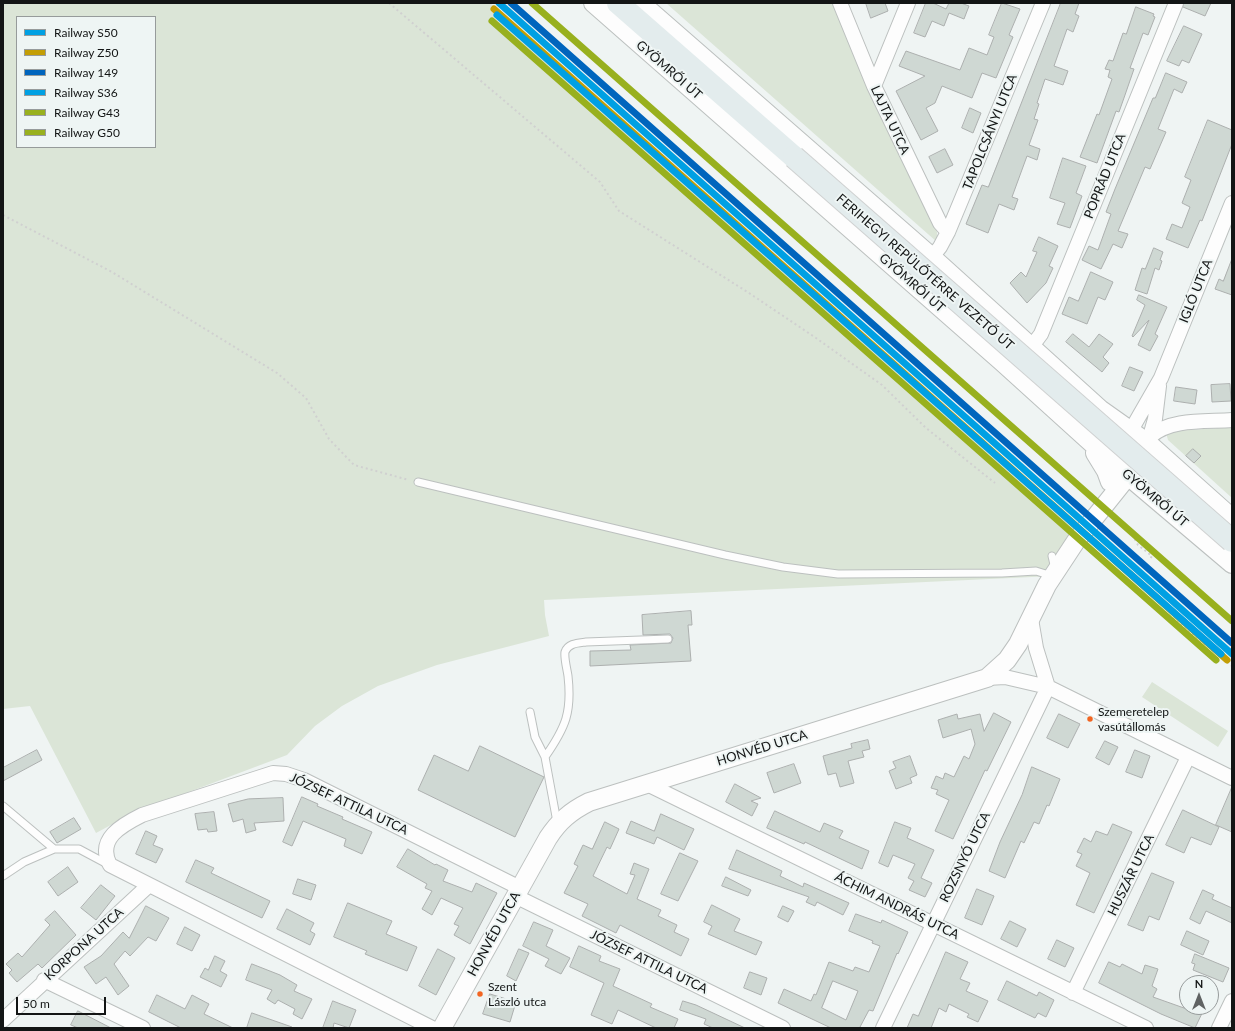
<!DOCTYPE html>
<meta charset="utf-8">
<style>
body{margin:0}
#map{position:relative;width:1235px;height:1031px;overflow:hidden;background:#eff4f3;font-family:Lato,sans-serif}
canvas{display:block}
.frame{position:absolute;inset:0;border:4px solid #131515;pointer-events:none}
.legend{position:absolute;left:16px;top:16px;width:140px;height:132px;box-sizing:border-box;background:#eef5f4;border:1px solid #969b9b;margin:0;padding:5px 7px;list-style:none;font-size:12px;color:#131515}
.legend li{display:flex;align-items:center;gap:8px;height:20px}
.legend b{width:20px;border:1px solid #969b9b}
.north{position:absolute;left:1179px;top:975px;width:40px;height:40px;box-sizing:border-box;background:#eef5f4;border:1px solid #969b9b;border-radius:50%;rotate:0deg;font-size:11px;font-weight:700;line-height:16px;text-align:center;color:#131515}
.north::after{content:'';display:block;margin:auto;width:14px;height:18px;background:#606363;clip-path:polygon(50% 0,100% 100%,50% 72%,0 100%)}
.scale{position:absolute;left:16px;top:997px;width:90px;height:18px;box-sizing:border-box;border:2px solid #131515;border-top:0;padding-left:5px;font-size:12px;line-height:14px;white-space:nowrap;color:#131515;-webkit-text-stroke:3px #eef5f4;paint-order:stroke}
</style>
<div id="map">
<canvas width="1235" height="1031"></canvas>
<div class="frame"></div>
<ul class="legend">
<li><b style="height:5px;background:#00a0e3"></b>Railway S50</li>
<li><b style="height:5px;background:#c39e05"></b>Railway Z50</li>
<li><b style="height:5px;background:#0065bd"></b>Railway 149</li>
<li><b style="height:5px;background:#00a0e3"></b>Railway S36</li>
<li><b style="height:5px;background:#98b01e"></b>Railway G43</li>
<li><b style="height:5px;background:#98b01e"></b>Railway G50</li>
</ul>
<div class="north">N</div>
<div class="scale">50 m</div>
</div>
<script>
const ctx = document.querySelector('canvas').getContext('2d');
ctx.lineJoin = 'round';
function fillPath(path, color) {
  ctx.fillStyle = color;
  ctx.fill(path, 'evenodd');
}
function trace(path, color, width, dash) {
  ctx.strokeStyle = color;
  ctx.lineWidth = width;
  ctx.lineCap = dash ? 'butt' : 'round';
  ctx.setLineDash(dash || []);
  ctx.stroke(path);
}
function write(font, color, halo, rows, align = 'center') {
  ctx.font = font + ' Lato,sans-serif';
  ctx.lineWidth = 4;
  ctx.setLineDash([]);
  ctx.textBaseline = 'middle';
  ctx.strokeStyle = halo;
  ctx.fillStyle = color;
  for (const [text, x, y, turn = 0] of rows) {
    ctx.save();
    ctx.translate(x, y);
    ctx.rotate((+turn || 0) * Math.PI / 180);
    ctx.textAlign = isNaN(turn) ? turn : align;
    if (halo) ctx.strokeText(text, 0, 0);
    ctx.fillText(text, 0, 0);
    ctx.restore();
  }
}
fillPath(new Path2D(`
 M3,3H490L1078,525L1053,576L544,600L545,615L549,636L437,665L378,686L342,706L315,726L287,755L133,813L96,833L30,706L3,709ZM17,17H155V147H17Z
 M666,3H835L859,64L937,232V242Z
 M1232,427V498L1168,440L1166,433L1175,431Z
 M1152,682L1228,731L1218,747L1142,697Z`), '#dbe5d7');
const building = new Path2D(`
 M866,3H885L888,11L871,18Z
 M926,3H933L946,9L949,3H961L969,6L964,19L949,13L944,26L932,21L925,37L914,33Z
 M1002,3L1020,9L1009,35L1013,37L996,78L982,73L972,98L942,86L935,103L926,108L938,131L921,140L896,91L925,76L899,66L906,51L960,70L969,48L987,55L994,37L989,35Z
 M1061,3H1079L1075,14L1079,16L1073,32L1067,29L1054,66L1068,71L1063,85L1045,79L1037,103L1039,104L1034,119L1038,120L1029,145L1040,149L1037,160L1027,156L1012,197L1018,199L1014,210L999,204L988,233L966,224L982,185L988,187Z
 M1184,3H1211L1205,16L1183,7Z
 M1136,7L1154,14L1153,16L1155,17L1148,35L1143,33L1130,68L1134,69L1125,95L1119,112L1116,111L1097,163L1080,157L1097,114L1099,115L1112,79L1108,77L1110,70L1105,69L1109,60L1113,61L1123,33L1126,34Z
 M1184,26L1202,34L1189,63L1182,60L1179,66L1167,61Z
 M1166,73L1187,82L1182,93L1174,89L1158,129L1166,132L1150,169L1145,167L1118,231L1128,234L1122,248L1113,244L1101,269L1082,260L1089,246L1098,250L1111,214L1106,212L1115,189L1153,98H1155Z
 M970,108L981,113L973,133L962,128Z
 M1208,120L1232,130V144L1202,221L1200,220L1188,248L1166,239L1172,224L1182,228L1190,207L1182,203L1191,180L1185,177Z
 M945,149L953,165L937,173L929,157Z
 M1063,158L1086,166L1076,193L1082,196L1070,228L1057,224L1065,203L1050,198Z
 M1039,237L1058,246L1049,266L1053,268L1046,283L1027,303L1010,283L1021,272L1026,277L1037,252L1033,251Z
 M1154,248L1163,252L1160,260L1162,261L1159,270L1155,268L1147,294L1135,290L1142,268L1145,269Z
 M1232,259V295L1215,289L1219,279L1223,281Z
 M1091,272L1113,282L1105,300L1098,297L1087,324L1062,314L1069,297L1078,301Z
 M1139,295L1167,307L1155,334L1158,336L1150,351L1138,345L1149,320L1133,337L1132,336L1145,305L1137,300Z
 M1073,334L1089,347L1099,334L1113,344L1103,357L1109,363L1102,372L1066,342Z
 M1130,367L1143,372L1134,391L1122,386Z
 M1230,384L1231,401L1212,402L1211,385Z
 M1176,387L1197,390L1195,404L1174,401Z
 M1193,449L1201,456L1194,463L1186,456Z
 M691,611L692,625H688L691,661L590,666V651L631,650L630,645L671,643L673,638L670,634L643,635L642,615Z
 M994,713L1011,722L987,771L985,770L953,839L935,831L949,800L936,794L938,790L931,788L936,776L943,779L945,773L954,777L964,756L969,759L975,744L971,729L943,738L938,720L957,714L958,719L980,714L984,731Z
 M1059,714L1080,724L1068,748L1047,738Z
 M868,740L870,749L862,751L864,757L848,761L854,783L840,787L836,773L828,775L823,756L852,748L851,744Z
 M1105,741L1118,747L1109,765L1096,758Z
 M480,746L544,777L515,837L418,790L434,755L468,771Z
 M37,750L42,760L3,781V768Z
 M1135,750L1150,756L1142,778L1126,772Z
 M910,756L917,775L910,778L912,783L896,789L889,771L896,768L893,762Z
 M794,764L801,783L774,793L767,773Z
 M1032,767L1060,779L1049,806L1047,805L1039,824L1034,822L1024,843L1021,841L1005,878L989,871L1000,842L1022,795Z
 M735,784L761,798L751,801L758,804L752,816L726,802Z
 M1232,787V832L1216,825Z
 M302,797L318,804L317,806L343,817L342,819L372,832L362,854L344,846L346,839L303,821L292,846L283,842Z
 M283,798L284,821L254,823L256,830L246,833L243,819L233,822L228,804L248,799Z
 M1183,810L1219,827L1211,845L1191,837L1184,853L1166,845Z
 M775,811L820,832L824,823L843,831L839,838L869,851L862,869L805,842L804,844L767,828Z
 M214,812L217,831L208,832L207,829L198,830L195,814Z
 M661,814L694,829L684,850L657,837L654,844L626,833L631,821L654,831Z
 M74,818L81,829L57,843L50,832Z
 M605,822L619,829L610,849L607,847L593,876L627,894L635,875L630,874L634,863L649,869L637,899L661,910L658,916L677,925L674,932L689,939L681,956L620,925L616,933L582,916L588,904L564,893L578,866L574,864L583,845L592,849Z
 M895,822L911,828L907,838L934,850L921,878L932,883L925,897L909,890L914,881L908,878L915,864L893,855L888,867L879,863Z
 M1113,824L1132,832L1094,913L1076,905L1090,873L1076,866L1082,854L1077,852L1084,838L1091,842L1096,831L1107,835Z
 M146,831L157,836L153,845L163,849L156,863L136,854Z
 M408,849L435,865L436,864L448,870L443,881L472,892L476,883L497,893L470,944L454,935L459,926L454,924L463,908L441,898L432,915L422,909L432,891L425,888L427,884L397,867Z
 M737,850L782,871L780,876L803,887L804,883L849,903L843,915L817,902L815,906L806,902L809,897L729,869Z
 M680,853L698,861L678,901L661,894Z
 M196,860L214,868L211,873L270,901L262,918L186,882Z
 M68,867L78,882L58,896L48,882Z
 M1152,873L1174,882L1159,920L1149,916L1143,931L1128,925Z
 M726,877L751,890L748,896L722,886Z
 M298,879L316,885L311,900L293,894Z
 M101,885L115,896L96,920L81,908Z
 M977,889L994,896L982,925L965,918Z
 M1203,890L1214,895L1212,899L1232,908V923L1206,911L1200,924L1190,919Z
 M348,903L392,921L386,934L417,947L407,971L365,954L367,951L334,937Z
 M712,905L740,919L734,931L762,942L756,955L708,934L712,926L704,922Z
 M146,906L169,918L156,941L148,937L130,956L125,951L114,964L129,986L118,995L106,977L96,984L84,967L101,956L123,932L129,938Z
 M783,906L794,911L788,922L778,917Z
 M287,909L314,923L310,931L315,934L310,945L277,929Z
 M55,911L76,935L42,968L38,964L17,982L9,973L12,970L6,964L18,953L22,957L50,925L45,920Z
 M856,914L881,923L882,920L908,932L898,954L897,953L873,1011L869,1010L860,1027L862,1028H831L778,1003L784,989L811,1001L814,994L816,995L829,962L853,971L855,967L869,972L880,946L872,943L873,941L849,931ZM833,981L858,991L846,1020L822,1008Z
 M1010,921L1026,929L1017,947L1001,939Z
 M534,922L553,930L546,946L570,958L561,974L545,966L549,959L523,946Z
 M185,927L200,935L192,951L177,944Z
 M1187,931L1209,941L1203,955L1181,945Z
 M1057,940L1074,948L1065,967L1048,959Z
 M579,946L601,956L599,961L620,969L613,986L652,1004L650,1007L678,1019L674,1028H656L618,1010L612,1024L591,1015L604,983L570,967Z
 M438,949L455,958L436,995L419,986Z
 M519,949L529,953L516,981L507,976Z
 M946,952L968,962L960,979L970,983L966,991L988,1001L978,1022L967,1017L969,1014L949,1004L946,1012L939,1008L931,1028H907L913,1014L918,1016Z
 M1195,954L1229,968L1223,982L1193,970L1195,964L1192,963Z
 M215,956L225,961L220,971L227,975L221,987L200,977L205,968L208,970Z
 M1109,962L1120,967L1122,964L1142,974L1145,965L1158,969L1152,986L1157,989L1153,997L1184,1008L1205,1007L1195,1028L1161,1014L1099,983Z
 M252,964L280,975L297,985L294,991L312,999L302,1019L293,1014L295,1009L278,1000L275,1004L267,999L272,990L246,980Z
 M750,972L767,978L761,995L744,988Z
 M1007,981L1037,996L1039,992L1054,1000L1046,1017L1038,1013L1035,1018L998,1000Z
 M490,994L516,1002L510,1022L483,1014Z
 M157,995L185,1009L192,995L209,1004L204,1014L233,1028H181L149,1012Z
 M333,1001L356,1010L349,1028L334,1023L333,1028H323Z
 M683,1001L696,1005L745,1028H713L704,1024L706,1019L680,1010Z
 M78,1011L111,1028H78L71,1025Z
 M252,1013L292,1027V1028H247Z`);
fillPath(building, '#cfd8d3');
trace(building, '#acafae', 1);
const service = new Path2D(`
 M418,482L725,555L783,567L838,574L1002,573L1036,571L1052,576
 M1052,556L1055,569
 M530,712L535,737L545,757L557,822
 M545,757C566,727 572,712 568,676C567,669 564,658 565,652C568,643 579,643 586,642L668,639
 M3,806L54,849H79L109,865
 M3,876L24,862L54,849`);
const minor = new Path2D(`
 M840,3L874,86L940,223L948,232
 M874,86L908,3
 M932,257L940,247L948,232L1043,3
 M1032,346L1041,334L1176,3
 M1130,432L1161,378L1232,203
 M1151,436C1171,418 1207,422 1232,420
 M1149,440L1155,419L1159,386
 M1031,619L1036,648L1048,687
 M987,678L1005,677L1048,687L1232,778
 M647,784L1146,1028
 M515,896L783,1028
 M44,980L143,1028
 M1073,993L1188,757
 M3,1020L148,886
 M432,1028L110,865C96,839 122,825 142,815L273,773L286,774L304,780L520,888
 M883,1028L1048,687
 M1219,1028L1232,1001`);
const tertiary = new Path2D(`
 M593,3L1002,362L1128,476L1232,564
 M641,3L932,257L1100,409L1148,443L1232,518
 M1095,453L1106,471L1110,482
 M442,1028L548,838C559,821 571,811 589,802L987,678L1007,660L1018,644L1047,585L1076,541L1128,476L1148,443`);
const primary = new Path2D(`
 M618,3L794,157`);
trace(service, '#bcc0bf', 9);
trace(minor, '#bcc0bf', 16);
trace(tertiary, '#bcc0bf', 20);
trace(primary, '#cfd1d1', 24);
trace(new Path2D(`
 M389,3L600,182L619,211L749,293L816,338L882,385L926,428L995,483
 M3,215L112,272L277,373L306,398L329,439L354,465L409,480
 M1114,518L1131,532L1138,545L1152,556L1150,559
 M1087,549L1232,666`), '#d0d0d0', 2, [2, 3]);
trace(service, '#fdfdfd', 7);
trace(minor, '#fdfdfd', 14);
trace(tertiary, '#fdfdfd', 18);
trace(primary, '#e3eced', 22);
const primaryBridge = new Path2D(`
 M794,157L1232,541`);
trace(primaryBridge, '#cfd1d1', 24, []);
trace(primaryBridge, '#e3eced', 22);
trace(new Path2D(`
 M499,3L1232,654`), '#00a0e3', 7);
trace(new Path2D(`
 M494,9L1227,660`), '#c39e05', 7);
trace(new Path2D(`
 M511,3L1232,643`), '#0065bd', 7);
trace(new Path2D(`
 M497,15L1221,654`), '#00a0e3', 7);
trace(new Path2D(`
 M532,3L1232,621`), '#98b01e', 7);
trace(new Path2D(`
 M492,21L1216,660`), '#98b01e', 7);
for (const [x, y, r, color] of [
 [1090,719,3.5,"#f26522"],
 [480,994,3.5,"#f26522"]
]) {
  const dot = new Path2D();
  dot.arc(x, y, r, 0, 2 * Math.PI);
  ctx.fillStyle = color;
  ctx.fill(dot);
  trace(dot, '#eef5f4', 1.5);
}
write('12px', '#131515', '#eef5f4', [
 ["Szemeretelep",1098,712],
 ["vasútállomás",1098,727],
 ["Szent",488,987],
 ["László utca",488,1002]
], 'left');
write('13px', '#131515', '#eef5f4', [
 ["GYÖMRŐI ÚT",669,70,41],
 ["LAJTA UTCA",890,120,65],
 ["TAPOLCSÁNYI UTCA",990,132,-68],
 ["POPRÁD UTCA",1105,176,-68],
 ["FERIHEGYI REPÜLŐTÉRRE VEZETŐ ÚT",925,272,41],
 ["GYÖMRŐI ÚT",912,283,41],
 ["IGLÓ UTCA",1196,291,-68],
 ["GYÖMRŐI ÚT",1155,498,40],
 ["HONVÉD UTCA",762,748,-17],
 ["JÓZSEF ATTILA UTCA",349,804,25],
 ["ROZSNYÓ UTCA",965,857,-64],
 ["HUSZÁR UTCA",1131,875,-64],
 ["ÁCHIM ANDRÁS UTCA",897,906,26],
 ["HONVÉD UTCA",494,934,-61],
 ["KORPONA UTCA",84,944,-42],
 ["JÓZSEF ATTILA UTCA",649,962,26]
]);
</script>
